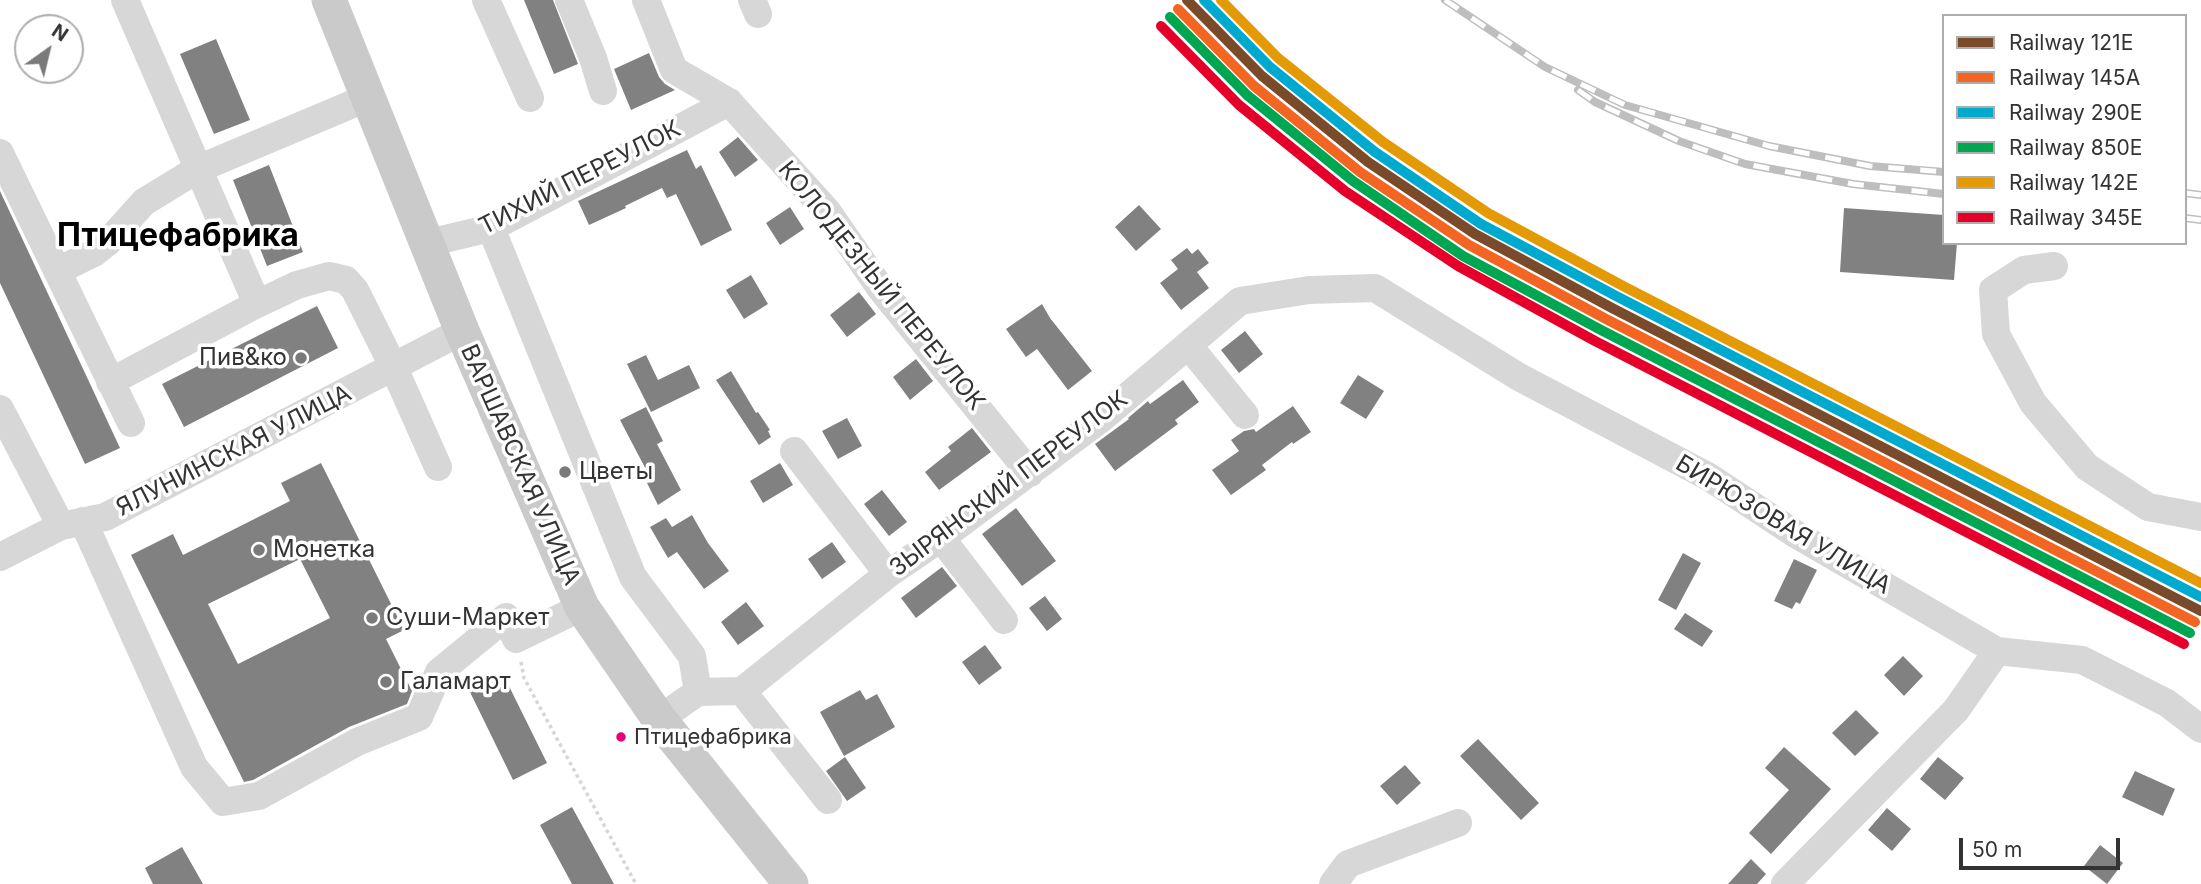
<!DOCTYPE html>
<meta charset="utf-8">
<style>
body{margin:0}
#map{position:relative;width:2201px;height:884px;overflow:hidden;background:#fff;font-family:Inter,sans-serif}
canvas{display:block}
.legend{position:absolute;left:1942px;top:14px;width:245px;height:231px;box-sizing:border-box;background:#fff;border:2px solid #adadad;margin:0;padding:9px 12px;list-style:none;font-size:21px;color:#333}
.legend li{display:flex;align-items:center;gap:14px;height:35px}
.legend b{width:35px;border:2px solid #adadad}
.north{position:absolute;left:14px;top:14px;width:70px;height:70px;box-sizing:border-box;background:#fff;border:2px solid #adadad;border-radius:50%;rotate:34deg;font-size:19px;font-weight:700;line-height:28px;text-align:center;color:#333}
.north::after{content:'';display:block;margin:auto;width:24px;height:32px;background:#7a7a7a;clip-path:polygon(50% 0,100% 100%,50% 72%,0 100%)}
.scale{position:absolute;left:1959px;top:838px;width:161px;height:32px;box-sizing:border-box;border:4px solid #333;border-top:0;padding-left:9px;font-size:21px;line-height:24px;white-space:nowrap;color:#333;-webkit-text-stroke:5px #fff;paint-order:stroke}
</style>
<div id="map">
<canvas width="2201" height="884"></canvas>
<ul class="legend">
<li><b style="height:9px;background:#7a4b2a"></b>Railway 121Е</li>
<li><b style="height:9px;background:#f26522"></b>Railway 145А</li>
<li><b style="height:9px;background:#00a9ce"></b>Railway 290Е</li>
<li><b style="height:9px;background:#00a651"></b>Railway 850Е</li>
<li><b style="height:9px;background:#e39a05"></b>Railway 142Е</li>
<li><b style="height:9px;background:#e4002b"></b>Railway 345Е</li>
</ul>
<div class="north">N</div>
<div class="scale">50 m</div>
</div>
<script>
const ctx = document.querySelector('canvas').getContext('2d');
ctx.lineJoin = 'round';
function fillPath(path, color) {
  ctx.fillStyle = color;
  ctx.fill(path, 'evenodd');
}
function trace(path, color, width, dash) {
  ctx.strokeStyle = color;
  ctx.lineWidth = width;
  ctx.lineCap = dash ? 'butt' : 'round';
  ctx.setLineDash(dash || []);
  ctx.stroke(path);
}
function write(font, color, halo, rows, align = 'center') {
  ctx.font = font + ' Inter,sans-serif';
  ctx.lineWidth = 7;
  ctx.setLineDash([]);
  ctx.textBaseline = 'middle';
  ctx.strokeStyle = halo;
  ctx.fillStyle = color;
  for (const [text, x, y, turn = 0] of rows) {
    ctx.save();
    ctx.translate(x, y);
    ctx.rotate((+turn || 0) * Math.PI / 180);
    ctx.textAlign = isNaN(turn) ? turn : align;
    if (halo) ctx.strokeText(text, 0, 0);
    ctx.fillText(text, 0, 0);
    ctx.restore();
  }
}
fillPath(new Path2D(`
 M524,0H553L578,64L554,74Z
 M216,39L250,120L214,134L180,54Z
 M649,53L659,77L665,84L675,90L631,110L614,69Z
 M738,137L758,160L735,177L719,152Z
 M687,150L696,169L701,165L732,230L701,246L676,194L667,198L662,188L625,206L626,208L589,225L578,201Z
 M269,165L303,252L267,266L233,180Z
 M0,191L120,448L85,464L0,283Z
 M1139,205L1161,229L1136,251L1115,227Z
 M790,207L804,229L780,245L766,223Z
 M1844,208L1944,215V243H1957L1954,280L1840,272Z
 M1187,248L1192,254L1198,249L1209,263L1197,272L1209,288L1181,310L1160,283L1178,269L1171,260Z
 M751,275L768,304L744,319L726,290Z
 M859,292L876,314L847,337L830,315Z
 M1042,304L1050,318L1092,371L1068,390L1037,349L1026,357L1006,329Z
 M317,306L338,348L184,427L162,384Z
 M1245,331L1263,354L1239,373L1221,350Z
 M646,355L658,380L689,365L700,388L651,412L627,364Z
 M916,359L933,381L910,400L893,377Z
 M731,371L756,413L758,412L770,430L768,431L771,437L759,445L716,380Z
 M1358,375L1384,391L1366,419L1340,403Z
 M1183,380L1199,402L1175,420L1178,424L1115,471L1095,444L1129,419L1128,418L1148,401L1150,404Z
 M1293,406L1311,432L1293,444L1292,442L1262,465L1266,470L1231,495L1212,470L1239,451L1231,440L1244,431L1254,429L1256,432Z
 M646,407L663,441L657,444L681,490L658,505L647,483L652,481L620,420Z
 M847,418L862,446L838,459L822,431Z
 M972,428L991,452L939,490L925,472L951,451L948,447Z
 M321,463L404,630L386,639L412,691L407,704L349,727L253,780L244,782L131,555L173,534L183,555L290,501L281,483ZM300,559L330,618L238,664L208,604Z
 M780,463L793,485L763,503L750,481Z
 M882,490L907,522L889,536L864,504Z
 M1016,508L1056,561L1022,586L982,534Z
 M692,515L708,543L729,571L704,589L677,552L668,558L650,527L666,518L672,527Z
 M832,542L846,562L822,579L808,559Z
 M1683,553L1701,563L1676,610L1658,600Z
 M1794,559L1817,570L1800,604L1796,602L1792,609L1774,601Z
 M942,567L957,586L916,618L901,598Z
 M1045,596L1062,619L1047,631L1029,608Z
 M746,602L764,626L738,645L721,622Z
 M1685,613L1713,631L1702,647L1674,629Z
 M985,645L1002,668L979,685L962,662Z
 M1903,656L1923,676L1904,696L1884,675Z
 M504,676L547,763L513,780L470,692Z
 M860,690L866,700L877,694L895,727L844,756L820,712Z
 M1856,710L1879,733L1855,756L1832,733Z
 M1478,739L1539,803L1521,820L1460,756Z
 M1784,747L1831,789L1771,854L1749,833L1789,790L1765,768Z
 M845,757L866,788L847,801L826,771Z
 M1938,757L1964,778L1945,800L1920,779Z
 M1405,765L1421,783L1397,805L1380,786Z
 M2135,771L2175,789L2163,816L2122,797Z
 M572,807L614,884H572L540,825Z
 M1887,808L1911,829L1892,851L1868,830Z
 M2100,845L2123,863L2107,884L2084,866Z
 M182,847L203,884H153L145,868Z
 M1751,859L1766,874L1757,884H1728Z`), '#818181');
trace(new Path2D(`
 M521,662L524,678L636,884`), '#d6d6d6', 3.5, [3.5, 3.5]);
trace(new Path2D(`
 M125,0L257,304
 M486,0L530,98
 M569,0L593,58L603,91
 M646,0L674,70L729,102L827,211L881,289L1030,473
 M752,0L758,14
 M0,153L131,423
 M491,228L633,577L692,656L698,692
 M428,243L491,228L729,102
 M2054,266L2024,270L1993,290L1996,334L2033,403L2087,467L2148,507L2201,517
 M57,271L94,253L109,241L144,202L198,169L369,97
 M1188,345L1245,415
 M110,382L257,304L297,285L329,276L346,280L355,290L394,368L438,467
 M0,409L61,526
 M794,451L888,574
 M83,521L194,767L223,802L259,796L357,742L419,717L439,672L506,617L516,639L582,607
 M941,538L1004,620
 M0,557L61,526L105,517L462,331
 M742,691L828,800
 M659,719L698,692L742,691L888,574L941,538L1102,418L1240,301L1309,290L1375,288L1519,377L1709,477L1797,535L1997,651L2082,660L2167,703L2201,729
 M1333,884L1348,864L1458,823
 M1785,884L1956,710L1997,651`), '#d7d7d7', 28);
trace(new Path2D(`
 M329,0L462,331L582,607L659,719L791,884`), '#cacaca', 35);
const rail = new Path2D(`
 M1445,0L1545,67L1625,105L1769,146L1870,166L1944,172
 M1578,90L1595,102L1679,141L1745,164L1853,184L1944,194
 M2185,193L2201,195
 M2185,218L2201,220`);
trace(rail, '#bebebe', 8);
trace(rail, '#fff', 5, [16]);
trace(new Path2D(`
 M1187,0L1262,76L1368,162L1475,234L1612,308L2201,611`), '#7a4b2a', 10);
trace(new Path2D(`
 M1178,9L1254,86L1360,172L1469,245L1606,319L2195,622`), '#f26522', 10);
trace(new Path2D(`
 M1204,0L1270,67L1375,152L1481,224L1618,297L2201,597`), '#00a9ce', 10);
trace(new Path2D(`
 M1170,17L1247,95L1353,181L1463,256L1601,330L2190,633`), '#00a651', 10);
trace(new Path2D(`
 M1221,0L1278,58L1383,142L1488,213L1623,286L2201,583`), '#e39a05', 10);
trace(new Path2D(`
 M1161,26L1239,105L1345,191L1458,266L1595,341L2184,644`), '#e4002b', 10);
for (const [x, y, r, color] of [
 [301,358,7,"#7a7a7a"],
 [565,472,7,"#7a7a7a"],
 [259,550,7,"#7a7a7a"],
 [372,618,7,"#7a7a7a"],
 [386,682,7,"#7a7a7a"],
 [621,737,6,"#e5007d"]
]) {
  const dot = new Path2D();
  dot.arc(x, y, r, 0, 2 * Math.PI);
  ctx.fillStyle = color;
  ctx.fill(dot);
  trace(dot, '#fff', 2.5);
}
write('22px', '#333', '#fff', [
 ["Птицефабрика",634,737]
], 'left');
write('24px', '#333', '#fff', [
 ["ТИХИЙ ПЕРЕУЛОК",580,178,-27],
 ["КОЛОДЕЗНЫЙ ПЕРЕУЛОК",881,286,51],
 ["ЯЛУНИНСКАЯ УЛИЦА",234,451,-27],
 ["ВАРШАВСКАЯ УЛИЦА",520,465,66],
 ["ЗЫРЯНСКИЙ ПЕРЕУЛОК",1009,484,-37],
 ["БИРЮЗОВАЯ УЛИЦА",1783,525,31]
]);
write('24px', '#333', '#fff', [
 ["Пив&ко",287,358,"right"],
 ["Цветы",579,472],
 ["Монетка",273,550],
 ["Суши-Маркет",386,618],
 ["Галамарт",400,682]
], 'left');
write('bold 32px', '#000', '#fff', [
 ["Птицефабрика",178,236]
]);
</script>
